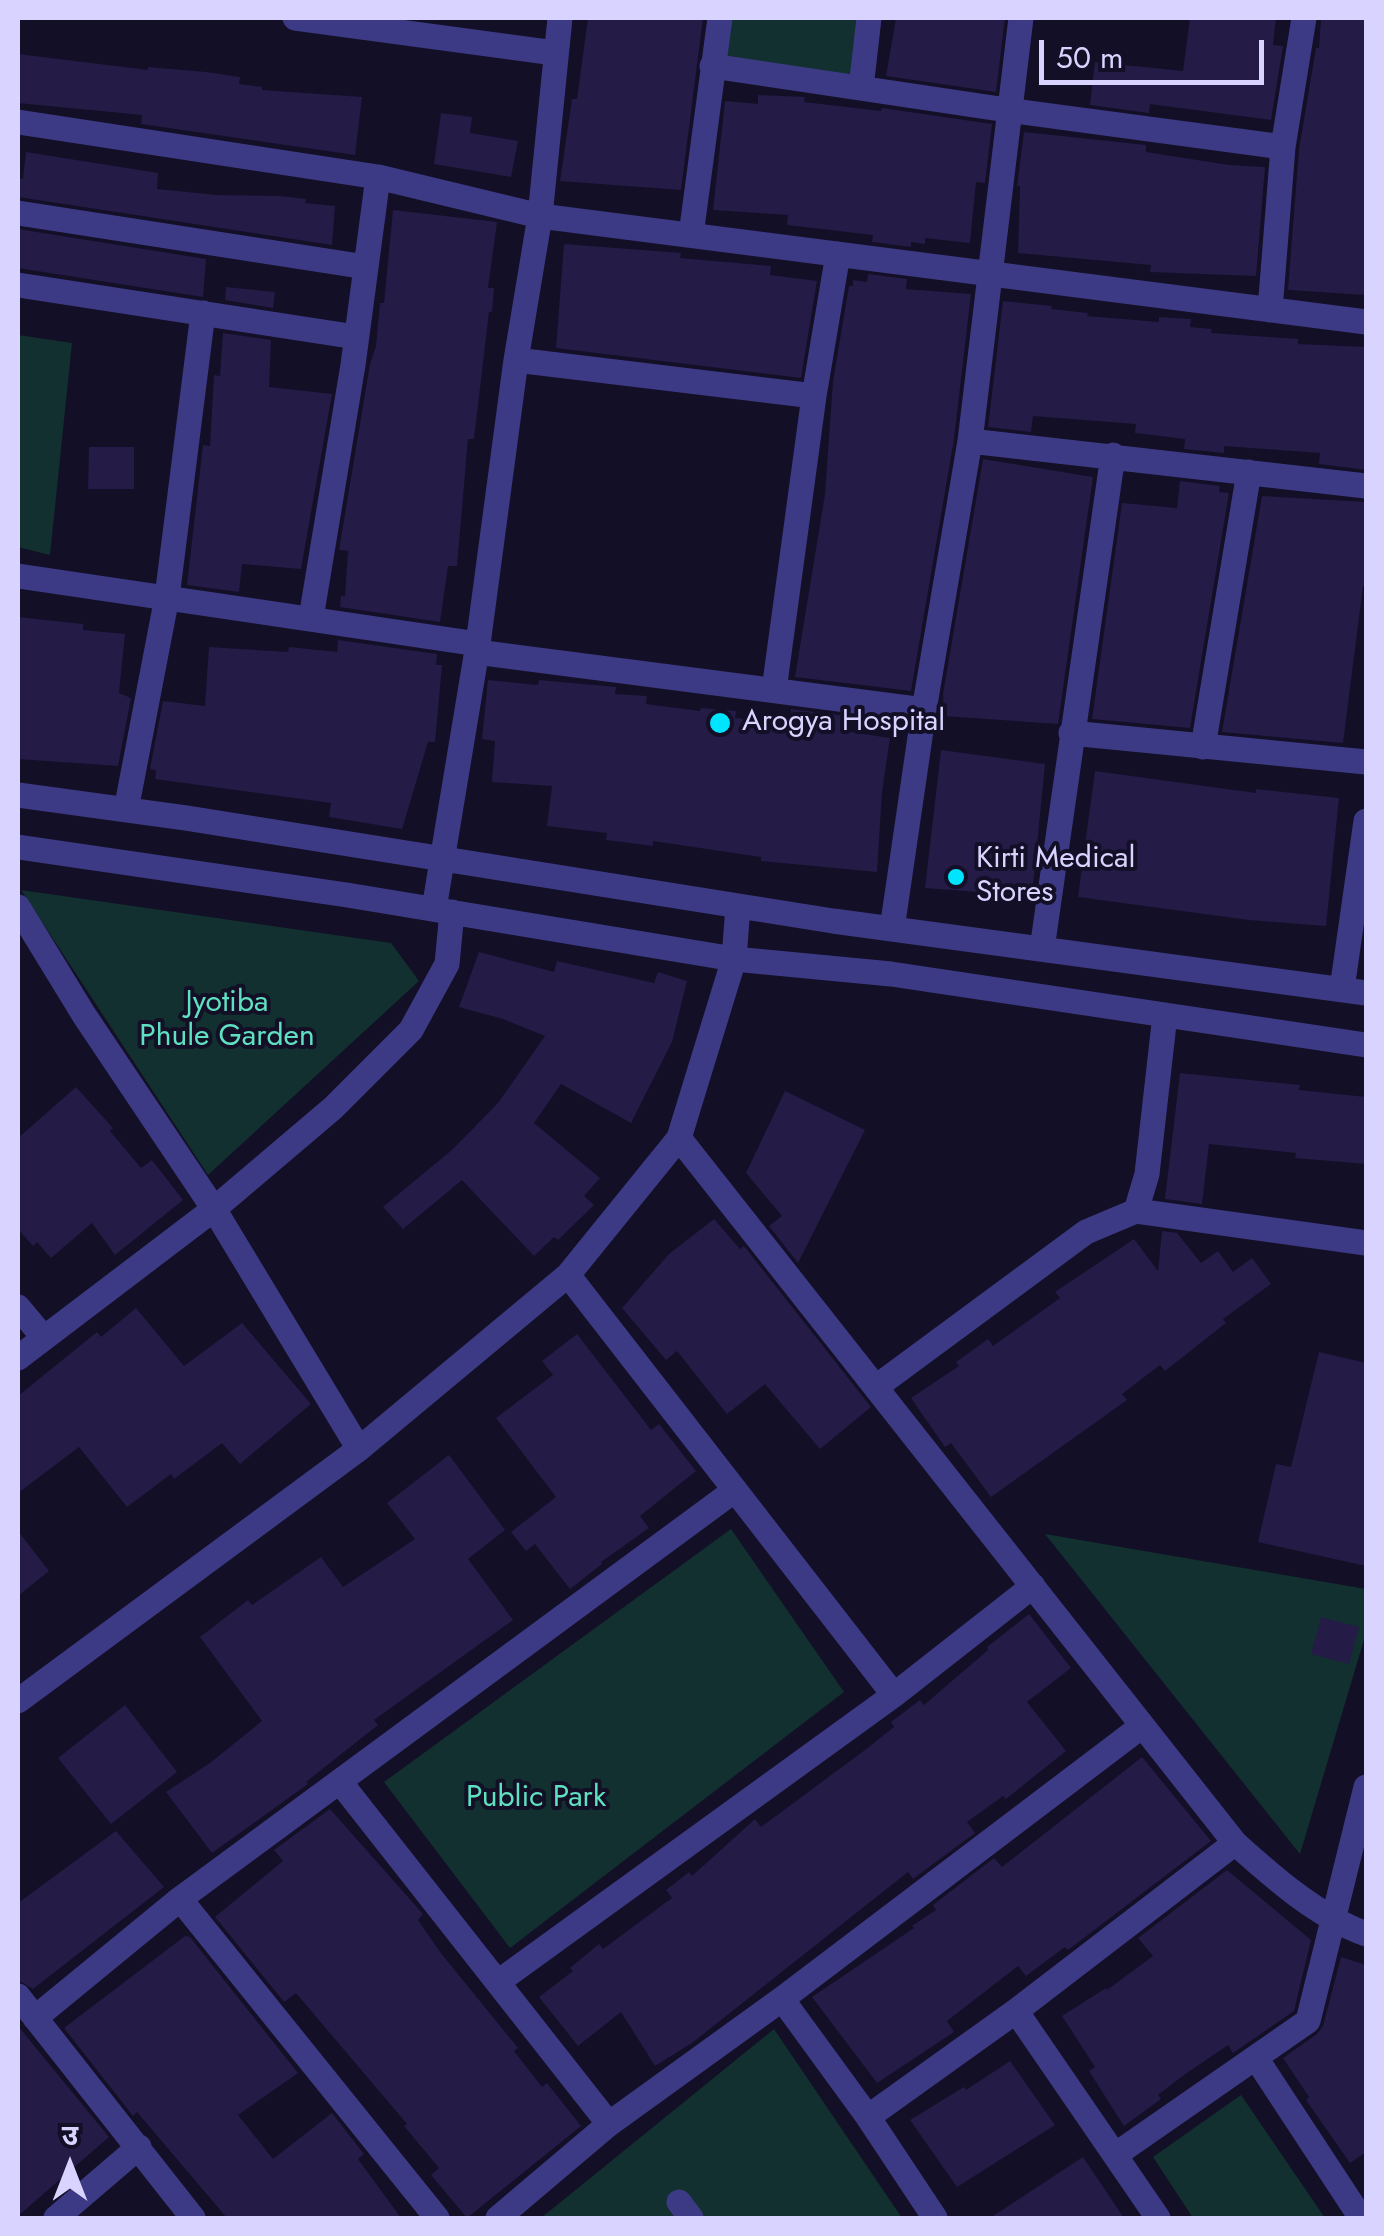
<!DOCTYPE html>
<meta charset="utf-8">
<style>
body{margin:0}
#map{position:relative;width:1384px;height:2236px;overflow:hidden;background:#130f26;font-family:Jost,"Noto Sans Devanagari",sans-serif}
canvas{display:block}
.frame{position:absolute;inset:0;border:20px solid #d9d4ff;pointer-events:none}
.north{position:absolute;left:20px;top:2116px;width:100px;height:100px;-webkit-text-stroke:8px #130f26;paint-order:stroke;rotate:0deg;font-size:28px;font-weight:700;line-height:40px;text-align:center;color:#d9d4ff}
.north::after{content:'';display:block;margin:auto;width:35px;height:45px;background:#d9d4ff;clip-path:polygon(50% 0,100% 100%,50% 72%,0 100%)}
.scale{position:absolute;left:1039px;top:40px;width:225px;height:45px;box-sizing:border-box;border:5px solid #d9d4ff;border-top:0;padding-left:12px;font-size:30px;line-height:35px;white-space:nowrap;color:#d9d4ff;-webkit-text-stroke:8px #130f26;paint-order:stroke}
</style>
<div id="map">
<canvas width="1384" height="2236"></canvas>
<div class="frame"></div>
<div class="north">उ</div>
<div class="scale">50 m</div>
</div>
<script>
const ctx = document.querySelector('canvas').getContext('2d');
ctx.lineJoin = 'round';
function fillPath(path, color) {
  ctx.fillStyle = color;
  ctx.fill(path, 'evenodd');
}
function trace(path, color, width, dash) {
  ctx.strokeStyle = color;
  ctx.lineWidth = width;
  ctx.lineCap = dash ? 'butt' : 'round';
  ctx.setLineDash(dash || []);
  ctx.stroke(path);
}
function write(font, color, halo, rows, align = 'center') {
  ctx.font = font + ' Jost,sans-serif';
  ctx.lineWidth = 8;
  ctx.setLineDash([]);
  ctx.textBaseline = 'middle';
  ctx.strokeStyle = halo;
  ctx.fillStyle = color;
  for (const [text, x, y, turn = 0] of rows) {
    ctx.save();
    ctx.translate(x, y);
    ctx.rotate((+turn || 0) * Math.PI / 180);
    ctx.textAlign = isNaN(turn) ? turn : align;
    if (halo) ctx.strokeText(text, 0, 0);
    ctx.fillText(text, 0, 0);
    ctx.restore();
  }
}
fillPath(new Path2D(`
 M726,18H863L856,76L720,58Z
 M18,335L72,343L50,555L18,547Z
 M21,890L391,943L419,981L208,1175Z
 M731,1529L844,1692L510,1948L384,1782Z
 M1045,1534L1366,1589V1633L1300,1854Z
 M774,2029L902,2218H541Z
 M1241,2095L1325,2218H1193L1153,2157Z`), '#12302f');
fillPath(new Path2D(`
 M588,18H703L681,190L560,181L572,99H577Z
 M896,18H1005L996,92L886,76Z
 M1190,18H1276L1273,45L1283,46L1271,120L1150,104L1149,113L1090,105L1095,62L1183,71Z
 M1321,18L1366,19V295L1288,290L1299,149L1316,48H1319Z
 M18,54L148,70V67L206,72L240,77L239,84L262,87V90L362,97L355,155L141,124L142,115L18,103Z
 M758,95L805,97L804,102L881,111L882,108L992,124L985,183L976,182L970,243L925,238V244L911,242V247L872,242L873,235L787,225L788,215L713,210L725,101L758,104Z
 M441,113L472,117L470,133L518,141L511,177L434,164Z
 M1024,132L1146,145V152L1229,165L1265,167L1256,276L1150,272L1151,265L1018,253L1020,186H1017Z
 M26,152L158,173L157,189L217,195L280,196L306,199L305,203L335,206L332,245L18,197V178L23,179Z
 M393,210L497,222L488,288H494L492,312H489L474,439H468L457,566H448L440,622L340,607L341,596H345L348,551L339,550L370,364L376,346L380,303H384Z
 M18,229L206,259L203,297L18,268Z
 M564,244L681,253L680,258L771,266L770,275L817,281L801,378L556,348Z
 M868,274L907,279L906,289L971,294L954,439L911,691L795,677L825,494L833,381L849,286H853V280L867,282Z
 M226,287L275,292L273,308L225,300Z
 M1003,301L1052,306L1051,309L1088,313L1087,316L1159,322V317L1191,319L1190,327L1212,329L1211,333L1298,339V344L1366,347V470L1319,464L1320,453L1224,446V453L1184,449L1185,439L1135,433L1136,424L1033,416L1031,432L988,427Z
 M223,333L271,340L269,387L332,394L301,569L242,564L239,592L187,585L203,445L210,446L214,375L220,376Z
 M89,447H134V489H88Z
 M983,459L1093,477L1058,724L944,716L943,694Z
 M1180,481L1220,486L1219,492L1229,493L1190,728L1092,719L1122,503L1177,508Z
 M1262,496L1366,502V587L1363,586L1343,743L1222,732Z
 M18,617L83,624V630L125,634L119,693L131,698L118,766L18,759Z
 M338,640L437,654L436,665H442L435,742H428L402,829L329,817L331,803L155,779L156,770L150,769L163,701L205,706L209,647L288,652L289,647L337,652Z
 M488,680L538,685L539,680L616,687L615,694L647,696L646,704L700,711L701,708L736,711L735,718L784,722L785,715H791V709L846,716L844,731L890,738L882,792L877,872L761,861V857L653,841V846L606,840L607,833L547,826L552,786L492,782L495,741L482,739Z
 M941,750L1045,764L1032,896L925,888Z
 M1095,771L1256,793V789L1339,798L1326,926L1249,920L1078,897Z
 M479,952L554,972L557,961L654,983L658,972L687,981L672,1042L631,1123L561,1084L534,1123L600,1178L584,1196L594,1205L558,1240L554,1237L534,1256L462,1180L403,1229L383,1207L453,1149L498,1103L545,1036L503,1019L459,1007Z
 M1180,1073L1300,1085L1299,1090L1366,1097V1164L1295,1158L1296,1153L1209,1144L1202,1204L1165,1199Z
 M76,1087L113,1128L110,1131L141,1168L152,1160L183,1200L115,1255L92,1223L51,1258L37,1242L33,1246L18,1229V1138Z
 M785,1091L865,1130L798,1263L769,1226L782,1216L746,1173Z
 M714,1219L740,1249L744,1246L871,1407L820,1449L765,1384L727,1414L677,1351L666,1360L622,1308L669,1254Z
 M1162,1231L1177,1233L1201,1263L1218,1251L1233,1272L1252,1258L1271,1284L1223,1319L1226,1323L1165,1371L1160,1365L1122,1394L1127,1400L991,1497L951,1443L945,1447L911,1398L959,1366L956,1362L988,1339L993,1346L1060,1298L1055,1292L1134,1239L1158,1271Z
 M136,1308L184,1366L242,1323L311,1404L240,1464L222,1443L174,1479L171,1474L127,1507L79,1447L18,1493V1396L97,1332L101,1337Z
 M577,1334L651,1430L659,1424L696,1471L640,1516L649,1528L601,1562L602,1564L570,1589L535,1544L526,1551L511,1532L556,1497L496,1418L553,1375L542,1361Z
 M1319,1352L1366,1363V1566L1258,1542L1276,1464L1291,1467Z
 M449,1455L505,1530L468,1559L513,1620L374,1720L378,1725L306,1782L308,1784L212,1853L166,1792L210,1763L262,1721L200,1637L248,1600L252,1605L321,1557L343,1587L415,1539L387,1503Z
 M18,1531L49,1571L18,1596Z
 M1029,1614L1071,1668L1027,1702L1066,1751L1006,1799L1003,1796L967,1822L975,1833L913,1879L908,1872L692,2043L655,2066L621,2012L578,2046L539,1997L573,1971L570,1968L599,1944L603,1949L672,1898L666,1890L689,1872L692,1876L755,1819L761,1827L865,1750L894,1727L891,1722L920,1700L924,1705L988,1650L987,1647Z
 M1321,1617L1359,1627L1349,1664L1311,1654Z
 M125,1705L177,1772L111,1824L58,1758Z
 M1142,1757L1211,1841L1068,1950L1065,1947L1026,1976L1018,1966L947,2021L954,2032L877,2083L812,1997L914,1928L912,1926L936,1910L933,1905L994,1858L1002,1867Z
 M330,1809L423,1914L418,1920L440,1952L518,2048L514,2051L542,2087L547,2083L581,2126L467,2218L431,2175L439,2168L404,2126L407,2124L296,1993L284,2002L215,1917L283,1861L274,1850Z
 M116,1831L164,1887L33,1989L18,1980V1903Z
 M1227,1870L1311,1940L1294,2011L1233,2053L1228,2045L1184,2075L1158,2095L1161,2099L1124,2126L1089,2071L1095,2067L1062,2016L1106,1988L1107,1990L1153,1956L1138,1938Z
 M185,1936L190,1937L298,2073L238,2115L273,2159L332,2113L364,2154L358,2159L401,2218H227L137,2112L133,2116L64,2028Z
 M1341,1957L1366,1965V2152L1350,2163L1306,2100L1309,2097L1283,2058L1317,2034L1323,2026Z
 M18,2026L109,2137L18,2216Z
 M1010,2061L1055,2125L957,2187L910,2120L964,2087L966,2090Z
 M1083,2157L1124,2218H990Z`), '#241b47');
trace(new Path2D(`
 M295,18L555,53
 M712,66L1007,110L1283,147
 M861,88L869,18
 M18,122L378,177L540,216L1366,322
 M18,213L366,267
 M691,235L720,18
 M18,285L356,337
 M1270,310L1283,147L1304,18
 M516,360L814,396
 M970,441L1366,486
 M18,576L478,644
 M311,618L353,365L378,177
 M476,652L924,710
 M774,690L814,396L838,254
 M1071,733L1366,762
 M1203,747L1249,472
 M18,795L186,818L833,921L1366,993
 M126,810L167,597L203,313
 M18,847L347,895L734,959L891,974L1366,1045
 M18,907L84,1015L214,1209L359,1449
 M434,909L478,644L516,360L540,216L560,18
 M892,929L924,710L970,441L1021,18
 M1042,949L1113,455
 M1342,989L1366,821
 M679,1138L1235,1843C1274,1878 1317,1916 1366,1934
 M1136,1211L1366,1243
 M568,1275L894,1695
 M18,1307L44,1338
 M18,1358L214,1209L333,1108L411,1030L447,964L452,912
 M876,1387L1086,1232L1136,1211L1147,1174L1165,1015
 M18,1701L359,1449L568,1275L679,1138L734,959L738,906
 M340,1782L609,2124
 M180,1899L437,2218
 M498,1982L894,1695L1033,1586
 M18,1996L193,2218
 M782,1999L868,2117L935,2218
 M1016,2011L1158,2218
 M35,2018L180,1899L735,1490
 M1256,2058L1361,2218
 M868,2117L1016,2011L1235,1843
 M1115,2155L1308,2021L1366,1787
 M679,2202L691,2218
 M56,2218L139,2147
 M498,2218L609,2124L782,1999L1142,1726`), '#3d3a85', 25);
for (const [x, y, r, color] of [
 [720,723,12,"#00e5ff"],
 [956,877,10,"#00e5ff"]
]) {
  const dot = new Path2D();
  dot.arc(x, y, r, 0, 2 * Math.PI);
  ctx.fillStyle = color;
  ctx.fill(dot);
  trace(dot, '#130f26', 4);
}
write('30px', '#d9d4ff', '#130f26', [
 ["Arogya Hospital",742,723],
 ["Kirti Medical",976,860],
 ["Stores",976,894]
], 'left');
write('30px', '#5fe0c0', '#130f26', [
 ["Jyotiba",227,1004],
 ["Phule Garden",227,1038],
 ["Public Park",536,1799]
]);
</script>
